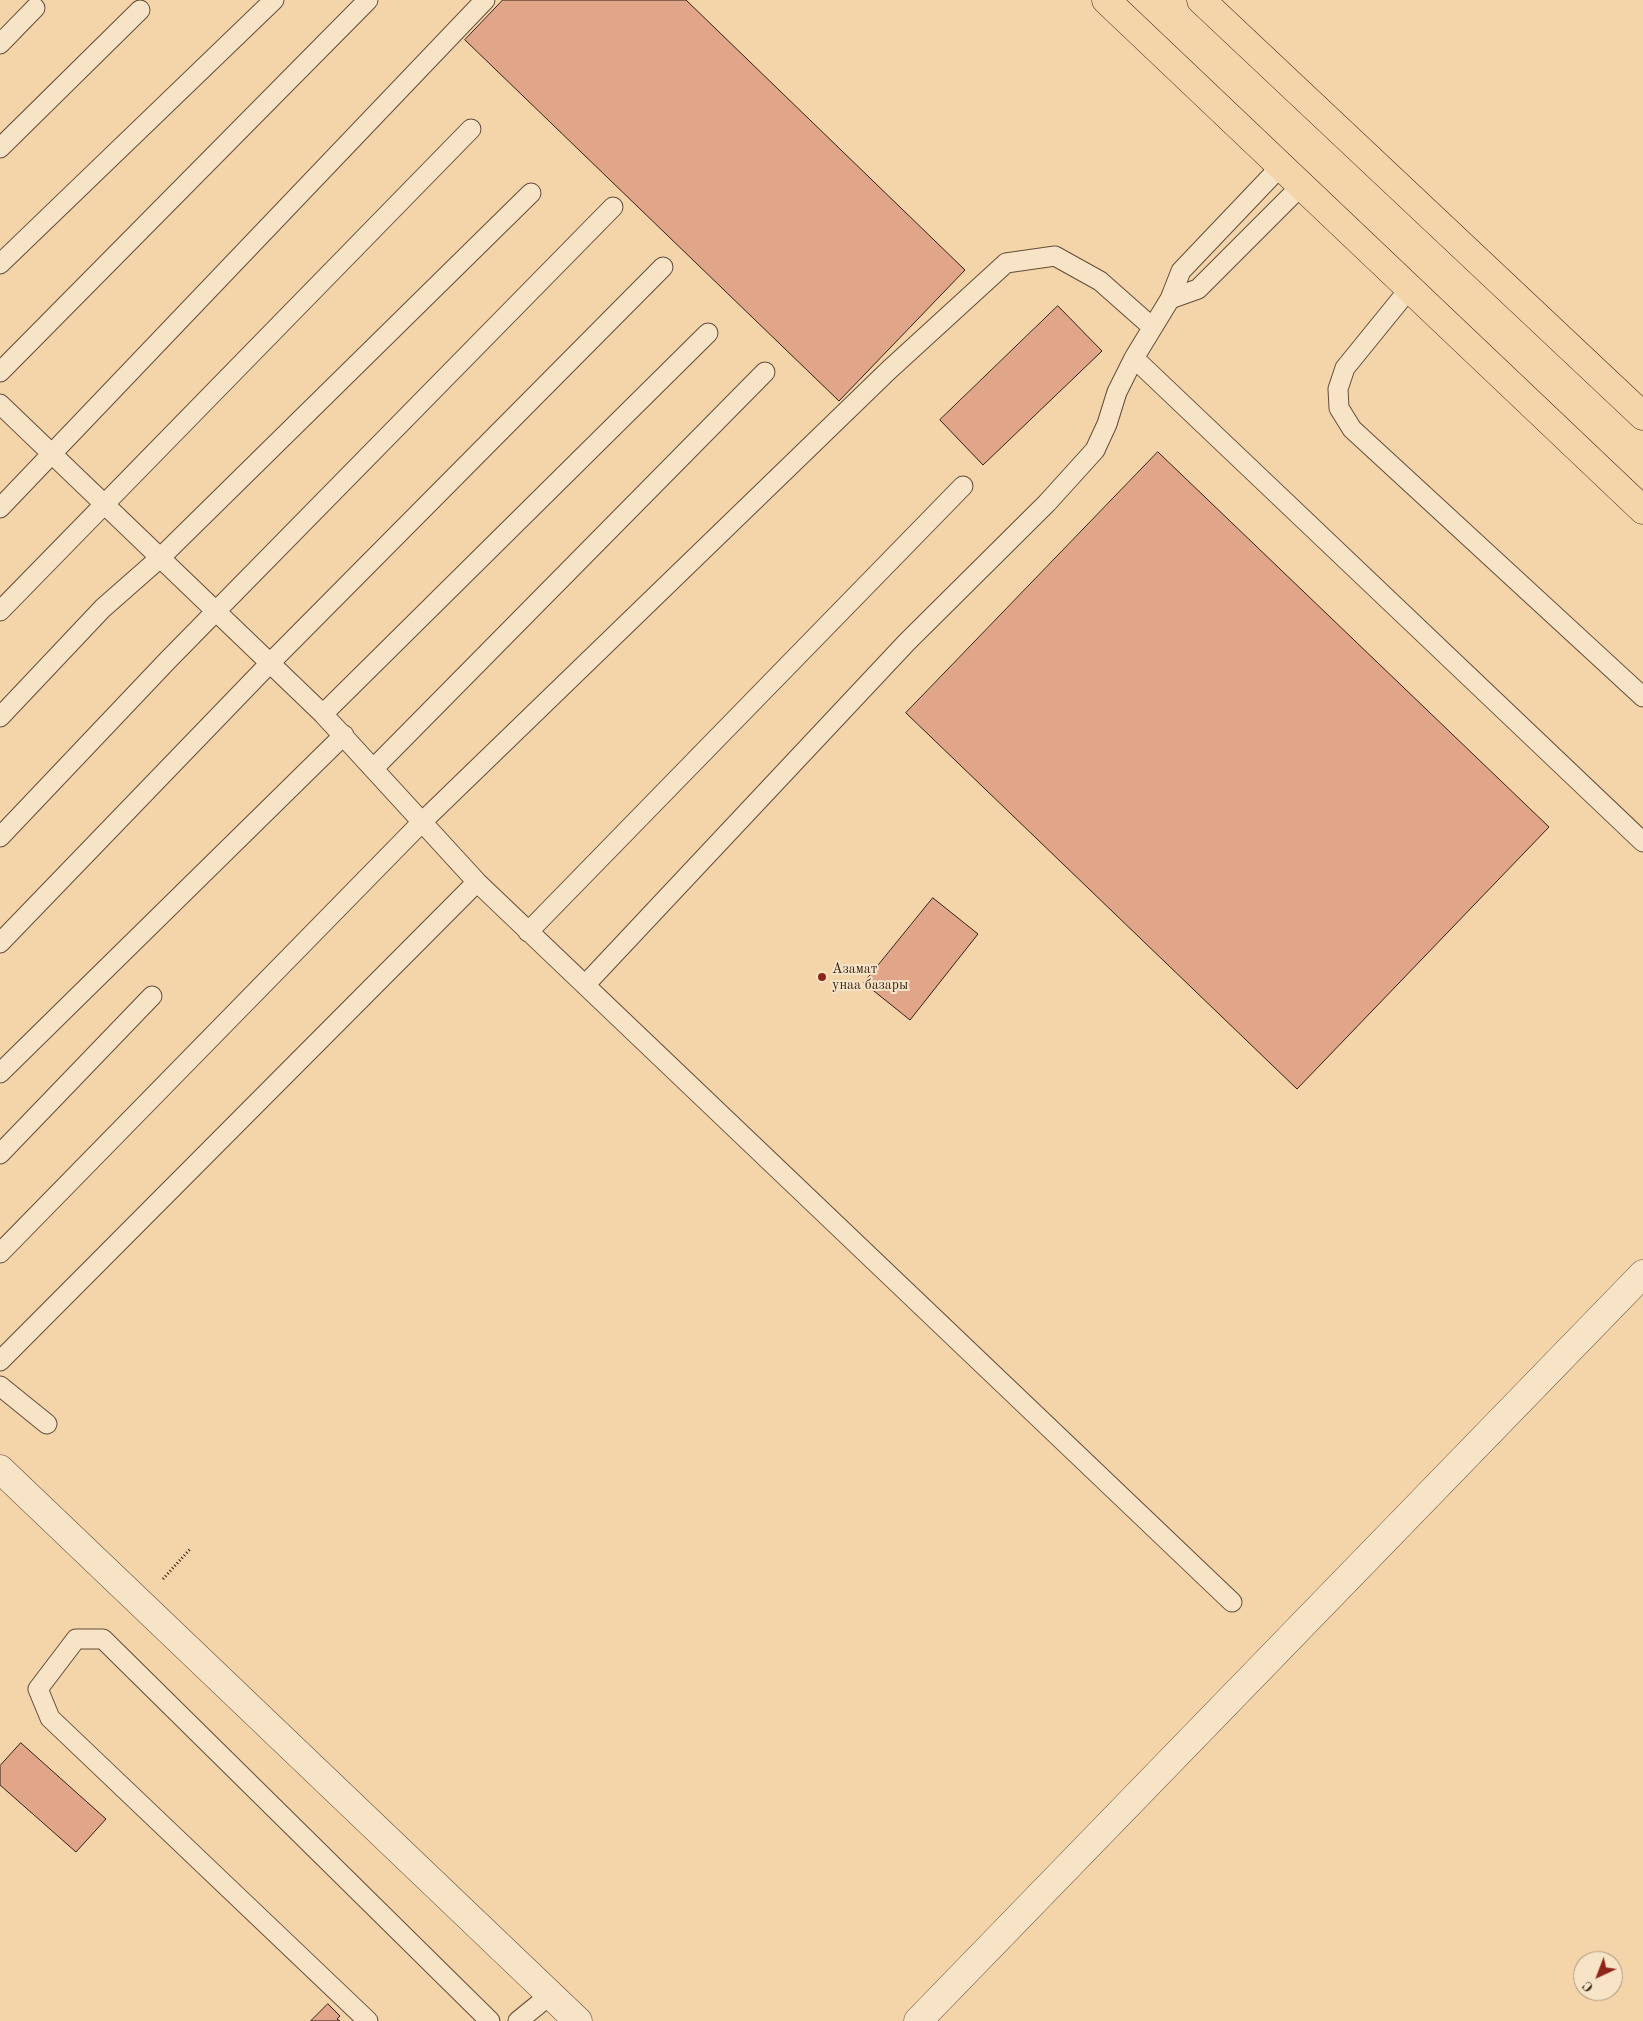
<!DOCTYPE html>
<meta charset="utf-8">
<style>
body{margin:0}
#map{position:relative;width:1643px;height:2021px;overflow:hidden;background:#f3d5a9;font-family:"Old Standard TT",serif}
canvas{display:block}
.north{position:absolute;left:1573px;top:1951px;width:50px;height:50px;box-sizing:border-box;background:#f7e4c7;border:1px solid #a99580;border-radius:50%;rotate:223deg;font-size:14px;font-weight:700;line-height:20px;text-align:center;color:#331e15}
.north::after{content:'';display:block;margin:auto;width:18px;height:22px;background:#8f2418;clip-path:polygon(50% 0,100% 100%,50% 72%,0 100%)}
</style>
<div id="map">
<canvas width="1643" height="2021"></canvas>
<div class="north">С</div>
</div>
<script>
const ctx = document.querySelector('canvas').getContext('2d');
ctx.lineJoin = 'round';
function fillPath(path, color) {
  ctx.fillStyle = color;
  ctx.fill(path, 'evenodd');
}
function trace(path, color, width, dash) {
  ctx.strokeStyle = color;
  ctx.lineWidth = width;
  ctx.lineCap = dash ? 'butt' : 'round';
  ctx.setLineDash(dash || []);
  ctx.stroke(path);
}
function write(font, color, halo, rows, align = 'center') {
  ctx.font = font + ' "Old Standard TT",serif';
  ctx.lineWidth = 4;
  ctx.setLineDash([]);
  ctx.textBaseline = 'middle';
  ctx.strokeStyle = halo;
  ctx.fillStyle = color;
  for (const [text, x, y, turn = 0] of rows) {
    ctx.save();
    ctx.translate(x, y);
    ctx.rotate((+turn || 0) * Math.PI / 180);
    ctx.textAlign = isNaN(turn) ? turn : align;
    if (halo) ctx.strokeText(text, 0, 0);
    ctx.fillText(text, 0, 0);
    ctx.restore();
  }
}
const building = new Path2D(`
 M503,0H686L965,270L839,401L465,40Z
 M1058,306L1102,351L983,465L940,420Z
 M1158,452L1549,827L1297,1089L906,713Z
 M933,898L978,934L910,1020L864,983Z
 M21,1743L106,1819L76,1852L0,1785V1766Z
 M328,2004L340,2016L337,2019L340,2021H311Z`);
fillPath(building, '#e1a689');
trace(building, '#331e15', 1);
const lane = new Path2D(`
 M0,44L35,8
 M0,148L140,10
 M0,264L274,0
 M1410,288L1345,368L1338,389L1339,408L1352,429L1377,452L1643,697
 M1170,299L1198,289L1302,185
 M1134,358L1643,842
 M0,372L368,0
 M0,404L323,714L477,882L1232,1602
 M0,508L485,0
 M0,611L471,129
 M323,714L708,333
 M0,717L103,608L161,557L531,193
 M374,768L765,372
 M0,837L168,660L613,207
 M528,932L963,486
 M0,943L271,662L663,267
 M585,985L907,642L1047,503L1095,450L1107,424L1117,392L1134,358L1170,299L1181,271L1281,166
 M0,1073L344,735
 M0,1154L152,996
 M0,1253L422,822L889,370L1006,263L1055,256L1100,281L1152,327
 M0,1361L477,882
 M0,1386L47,1424
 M368,2021L50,1718L38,1689L76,1639H103L490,2021
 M518,2021L550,1995`);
const street = new Path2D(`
 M0,1469L578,2021
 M918,2021L1643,1274`);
const primary = new Path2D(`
 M1106,0L1643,510
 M1201,0L1643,416`);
trace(lane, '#634c3a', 21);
trace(street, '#634c3a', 29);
trace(primary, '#331e15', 29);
trace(new Path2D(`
 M163,1579L191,1548`), '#331e15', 3, [1, 2.5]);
trace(lane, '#f7e4c7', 19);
trace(street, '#f7e4c7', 28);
trace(primary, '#f3d5a9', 28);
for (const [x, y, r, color] of [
 [822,977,5,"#8f2418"]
]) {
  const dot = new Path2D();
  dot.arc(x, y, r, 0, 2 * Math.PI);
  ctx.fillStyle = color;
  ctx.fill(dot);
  trace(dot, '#f7e4c7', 2);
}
write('14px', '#331e15', '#f7e4c7', [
 ["Азамат",832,969],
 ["унаа базары",832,985]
], 'left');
</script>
